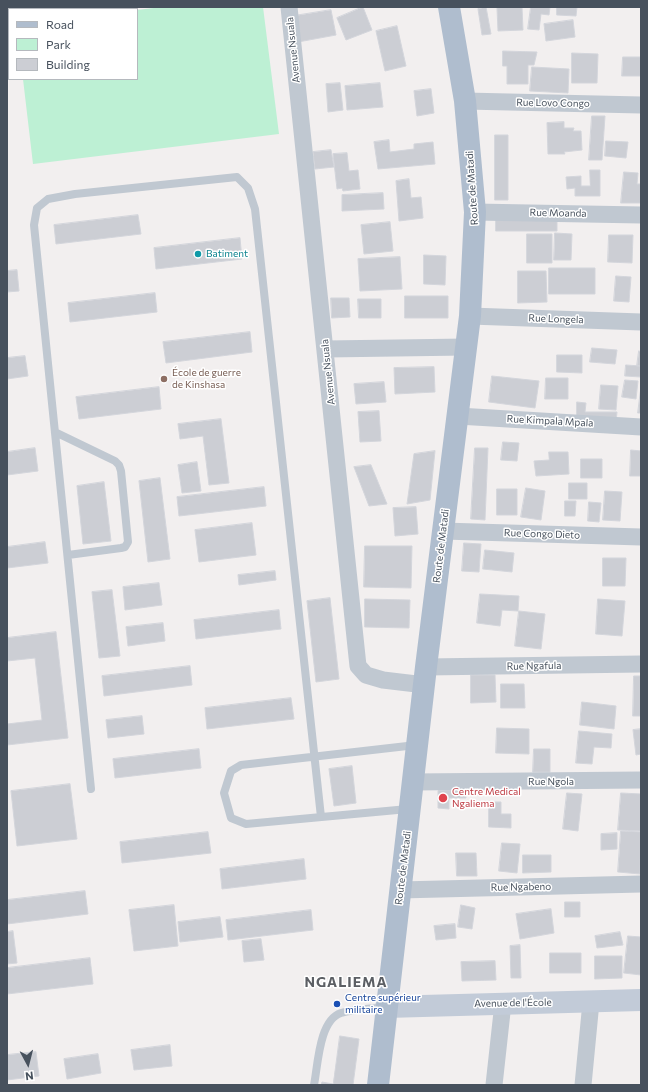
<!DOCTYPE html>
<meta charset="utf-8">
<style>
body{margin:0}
#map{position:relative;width:648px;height:1092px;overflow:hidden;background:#f2efef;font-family:Commissioner,sans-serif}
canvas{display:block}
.frame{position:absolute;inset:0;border:8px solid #47515d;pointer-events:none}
.legend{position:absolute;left:8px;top:8px;width:130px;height:72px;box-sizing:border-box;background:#fff;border:1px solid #b5b9be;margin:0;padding:5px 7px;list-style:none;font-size:12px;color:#47515d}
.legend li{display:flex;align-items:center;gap:8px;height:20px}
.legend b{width:20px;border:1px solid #b5b9be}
.north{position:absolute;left:8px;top:1044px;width:40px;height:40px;-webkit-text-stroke:3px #fff;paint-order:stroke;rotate:173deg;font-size:11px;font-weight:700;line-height:16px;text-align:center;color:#47515d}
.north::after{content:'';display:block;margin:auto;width:14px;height:18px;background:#47515d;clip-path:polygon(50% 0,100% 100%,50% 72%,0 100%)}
</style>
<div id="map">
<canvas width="648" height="1092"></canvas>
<div class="frame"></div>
<ul class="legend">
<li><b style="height:5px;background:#afbdce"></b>Road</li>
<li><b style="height:11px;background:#bdf0d4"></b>Park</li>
<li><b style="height:11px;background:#ccced4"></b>Building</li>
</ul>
<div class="north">N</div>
</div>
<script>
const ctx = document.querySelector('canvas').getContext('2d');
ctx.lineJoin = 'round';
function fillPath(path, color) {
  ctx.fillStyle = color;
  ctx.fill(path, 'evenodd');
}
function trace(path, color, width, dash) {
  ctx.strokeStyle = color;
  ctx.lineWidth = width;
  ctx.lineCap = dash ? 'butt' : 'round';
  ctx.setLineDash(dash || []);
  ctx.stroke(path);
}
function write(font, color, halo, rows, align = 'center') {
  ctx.font = font + ' Commissioner,sans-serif';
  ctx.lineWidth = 3;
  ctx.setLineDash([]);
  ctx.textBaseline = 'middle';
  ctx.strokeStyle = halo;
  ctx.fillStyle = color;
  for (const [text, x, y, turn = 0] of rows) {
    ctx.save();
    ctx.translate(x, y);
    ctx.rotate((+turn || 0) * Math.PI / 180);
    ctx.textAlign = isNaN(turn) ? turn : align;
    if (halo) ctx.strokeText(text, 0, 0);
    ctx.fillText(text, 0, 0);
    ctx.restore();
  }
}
fillPath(new Path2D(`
 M162,7H263L279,134L33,164L23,79H137V10Z`), '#bdf0d4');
const building = new Path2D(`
 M363,7L372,30L346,40L337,18Z
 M486,7L491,34L482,35L478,9Z
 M522,7L523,30L498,31L497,8Z
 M531,7H550L549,15L541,14L539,30L528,29Z
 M557,7H577L576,16L557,15Z
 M331,10L336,35L298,42L294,16Z
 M573,20L575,37L546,41L544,24Z
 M397,26L406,66L385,71L376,31Z
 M503,51L537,52L534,65H528V84H507V66H503Z
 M572,53L598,54L597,83H572Z
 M623,57H641V76H622Z
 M532,67L569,69L568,93L530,91Z
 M340,83L343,110L328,112L326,84Z
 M380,83L383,107L347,110L345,86Z
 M431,89L434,113L417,116L414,91Z
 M592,116H605L602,160H589Z
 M564,122V128H574L573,131H581L582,150L564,152L565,154H548L547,123Z
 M495,135H508V200H495Z
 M389,140L390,152L414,149V144L433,142L435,164L378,169L374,142Z
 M606,141L628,142L626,158L605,156Z
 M331,150L334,167L315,169L313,152Z
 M347,153L349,171L358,170L360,189L343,191L342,188L337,189L333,154Z
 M590,170H600V196H575V188L567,189L566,177L581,176V186H590Z
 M624,172L638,173L637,184H641V203H621Z
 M409,179L411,198L421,197L423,218L399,221L396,181Z
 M383,193L384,209L342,211V195Z
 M138,215L141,234L56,244L54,225Z
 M496,219H557V231H496Z
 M390,222L393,251L364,254L361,225Z
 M555,233L572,234L571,260H554Z
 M527,234H552V263H527Z
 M609,235H633L632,263L608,262Z
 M240,238L242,259L156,269L154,248Z
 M424,255L446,256L445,285L424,284Z
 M400,257L402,289L360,291L358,259Z
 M549,268H595V294H549Z
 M17,270L19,291L7,292V271Z
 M518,271H546L547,302L518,303Z
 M616,276L631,277L629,302L614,301Z
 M155,293L157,312L70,322L68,303Z
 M405,296H448V318H405Z
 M331,298H349L350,317L332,318Z
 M358,299H381V318H359Z
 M250,332L252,352L166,363L163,342Z
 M592,348L617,350L615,364L590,362Z
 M639,351L641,352V366H637Z
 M557,355H582V373L557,372Z
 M25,356L28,376L7,379V358Z
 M626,365L641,366V377L625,376Z
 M434,367L435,392L395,394L394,368Z
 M492,376L539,381L535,408L489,402Z
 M546,378H568V399H545Z
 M625,380L638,381L636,399L622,397Z
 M384,382L386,402L356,404L354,384Z
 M601,385L618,386L616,410L599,409Z
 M159,387L161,409L79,419L76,397Z
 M641,387V413H638Z
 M577,402L586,403L585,412H617L616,422L577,421Z
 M379,411L381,441L360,442L358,412Z
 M221,419L229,483L209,485L203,436L180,439L178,424Z
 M503,442L519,443L517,461L501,460Z
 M35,448L38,471L7,475V452Z
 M475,448H488L485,520L471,519Z
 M631,450L641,451V476H630Z
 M435,451L430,500L407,504L414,454Z
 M549,452H568L569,474L536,476L534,461L549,460Z
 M581,459H602V478H581Z
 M197,462L201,491L182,493L178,465Z
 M371,465L387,504L369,506L354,467Z
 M160,478L170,559L148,562L139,481Z
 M104,482L111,541L83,544L77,486Z
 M569,483H587V499H569Z
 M264,487L266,506L179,516L177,497Z
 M526,488L545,491L541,520L521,517Z
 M497,489H517V515H497Z
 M605,491L622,492L620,521L603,520Z
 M565,501H576L575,516H565Z
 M589,502L601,503L599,522L588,521Z
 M416,507L418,534L395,536L393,508Z
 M252,523L256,555L199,562L195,530Z
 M45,542L48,563L7,568V547Z
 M464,543L481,544L479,572L462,571Z
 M365,546H412L411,588L364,587Z
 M485,550L514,553L512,572L483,569Z
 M603,558H626L625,586H603Z
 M275,571L276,580L239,585L238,575Z
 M159,583L162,605L125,610L123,587Z
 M112,590L120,656L99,658L92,592Z
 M480,594L519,596L518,611L502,610L500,626L477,623Z
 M330,598L339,679L316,682L307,601Z
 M365,599L410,600L409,628L365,627Z
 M598,599L625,601L622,636L596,634Z
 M279,610L281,629L196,639L194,620Z
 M519,611L545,614L541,649L515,646Z
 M163,623L165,641L128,646L126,627Z
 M56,632L68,738L7,745V724L42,720L35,658L7,661V638Z
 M190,666L192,685L104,696L102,676Z
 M471,675H495L496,702L471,703Z
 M634,676H641V716H633Z
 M501,684H524L525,708H501Z
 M291,698L294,719L207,729L205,708Z
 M582,702L616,706L614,729L580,725Z
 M142,716L144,734L108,738L106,720Z
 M497,728L529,729V754L496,753Z
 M641,729V754L636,755L633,730Z
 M579,731L612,734L611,748L594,747L592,764L576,763Z
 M199,749L201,768L115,778L113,759Z
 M534,749H550V772H533Z
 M352,766L356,803L334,806L329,769Z
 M70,784L77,839L17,846L11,791Z
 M446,790H466V798H449V809L438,808V791Z
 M567,793L582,794L578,831L563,829Z
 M621,793L641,794V831L618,830Z
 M489,802H501V814H511V828L489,827Z
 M621,831L641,832L640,874L618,872Z
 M208,832L211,853L122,863L120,842Z
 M617,833V849L601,850V834Z
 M502,843L520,844L517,873L499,871Z
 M456,853H476L477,876H457Z
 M523,855H551V872L523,873Z
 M304,859L306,879L222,889L220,869Z
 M85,891L88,914L7,924V900Z
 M565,902H580V917H565Z
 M174,905L178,946L134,951L129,910Z
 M461,905L475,908L472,929L458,927Z
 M551,909L554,933L520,939L516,914Z
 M311,910L313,930L228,940L226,920Z
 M220,917L223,937L180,942L178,922Z
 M455,924L456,938L436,940L434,926Z
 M13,931L17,963L7,964V932Z
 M620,932L623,945L597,948L595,936Z
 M628,936L641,937V975L624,973Z
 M261,939L264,960L244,962L242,941Z
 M520,945L521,978H511L510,946Z
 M550,953H581V973H550Z
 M595,956H622V978L595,979Z
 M90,958L93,984L7,994V968Z
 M495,961L496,980L462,981L461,962Z
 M340,1036L359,1039L353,1085H321L322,1082L333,1084Z
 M170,1045L172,1066L134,1070L131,1050Z
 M36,1052L39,1076L7,1080V1055Z
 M98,1054L101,1073L67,1079L64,1059Z`);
fillPath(building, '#ccced4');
trace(building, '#d3d5db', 1);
trace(new Path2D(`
 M55,432L115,461L119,465L121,471L128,542L125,547L121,548L68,555
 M91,789L34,225L37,208L48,199L75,194L237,177L248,188L255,209L321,817
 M408,809L246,824L231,818L224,793L231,771L241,765L416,745
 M314,1085C318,1065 319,1020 341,1013C355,1009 371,1009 385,1007`), '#c0c8d1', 8);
trace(new Path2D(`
 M289,7L358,666L366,675L383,680L425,685
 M465,101L641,105
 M475,212L641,215
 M470,316L641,322
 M326,349L466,347
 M458,416L641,427
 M443,531L641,537
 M426,667L641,664
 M413,782L641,780
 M400,890L641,884
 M494,1085L503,1003
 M583,1085L591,1002`), '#c0c8d1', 17);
trace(new Path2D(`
 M386,1007L641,1000`), '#c2cbd8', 22);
trace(new Path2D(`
 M378,1085L426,667L470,316L475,212L465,101L449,7`), '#afbdce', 22);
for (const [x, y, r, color] of [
 [198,254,4,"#0f9aa8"],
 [164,379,4,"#8d6e63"],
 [443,798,5,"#e0444e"],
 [337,1004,4,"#1a4fb4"]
]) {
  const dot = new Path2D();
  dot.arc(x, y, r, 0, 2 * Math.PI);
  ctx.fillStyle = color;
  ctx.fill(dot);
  trace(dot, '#fff', 1.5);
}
write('10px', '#47515d', '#fff', [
 ["Avenue Nsuala",293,50,-96],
 ["Rue Lovo Congo",553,103,1],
 ["Route de Matadi",472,188,-94],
 ["Rue Moanda",558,213,1],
 ["Rue Longela",556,319,2],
 ["Avenue Nsuala",328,372,-96],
 ["Rue Kimpala Mpala",550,421,3],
 ["Rue Congo Dieto",542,534,2],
 ["Route de Matadi",441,546,-83],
 ["Rue Ngafula",534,666,-1],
 ["Rue Ngola",551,782],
 ["Route de Matadi",403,868,-83],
 ["Rue Ngabeno",521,887,-1],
 ["Avenue de l'École",513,1003,-1]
]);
write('10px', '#0d838f', '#fff', [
 ["Batiment",206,254]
], 'left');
write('10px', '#785e54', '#fff', [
 ["École de guerre",172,373],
 ["de Kinshasa",172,385]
], 'left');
write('10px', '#be3a42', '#fff', [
 ["Centre Medical",452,792],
 ["Ngaliema",452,804]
], 'left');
write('10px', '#164399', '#fff', [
 ["Centre supérieur",345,998],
 ["militaire",345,1010]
], 'left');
ctx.letterSpacing = '1px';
write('bold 14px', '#5c5f64', '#fff', [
 ["NGALIEMA",346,982]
]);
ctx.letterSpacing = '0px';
</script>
